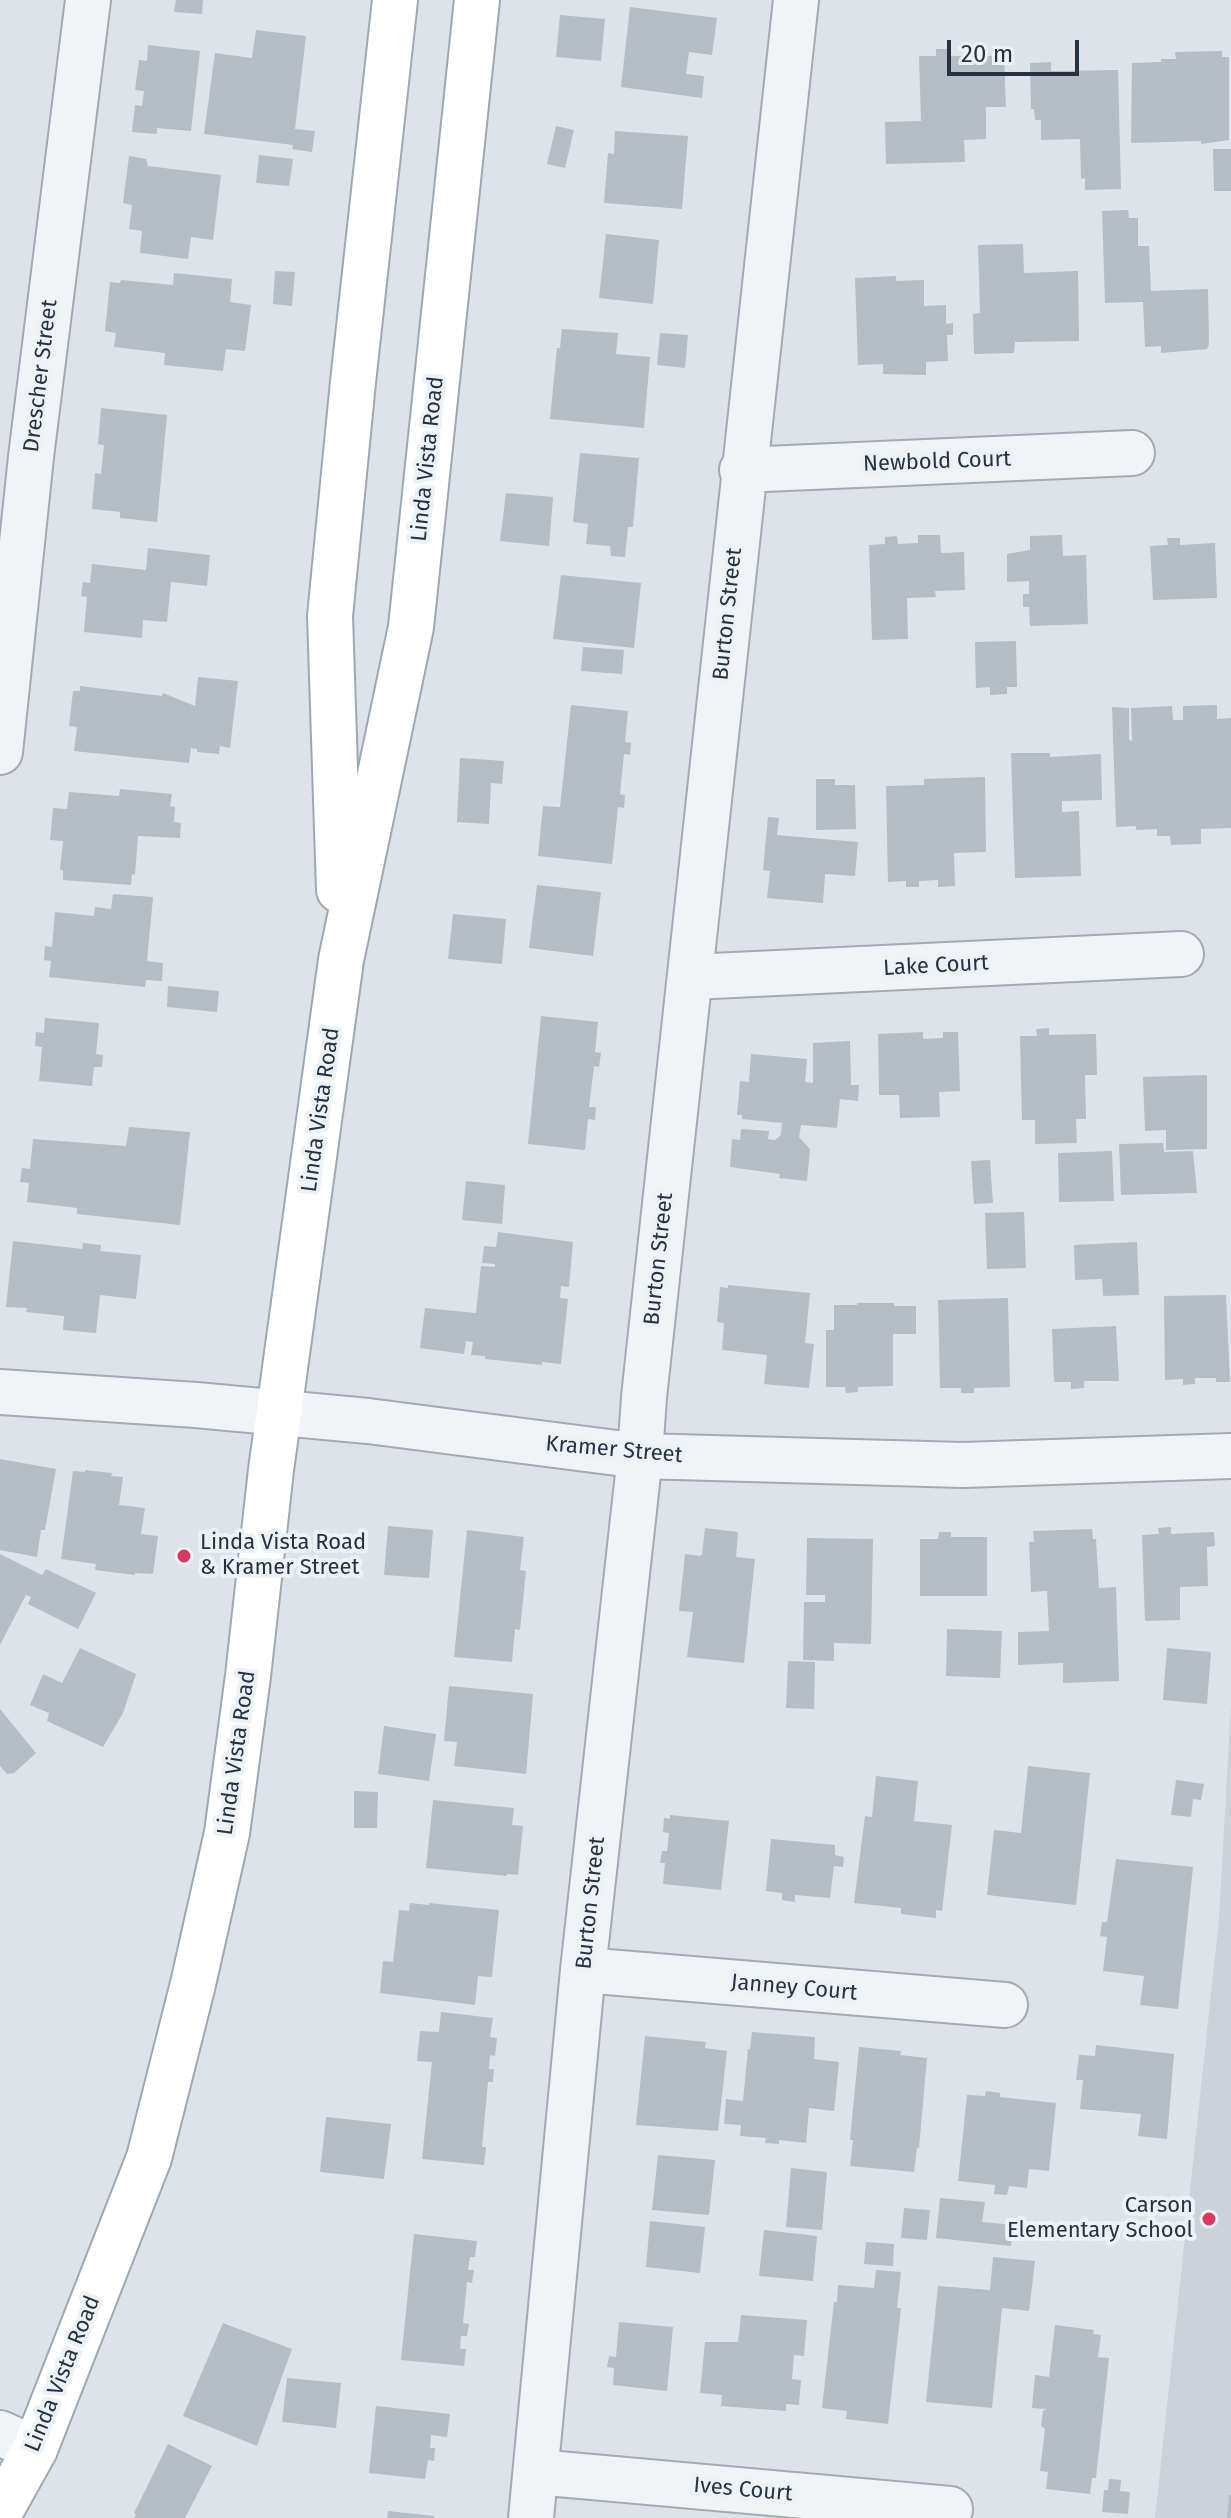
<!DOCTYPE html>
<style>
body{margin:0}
#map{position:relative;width:1231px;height:2518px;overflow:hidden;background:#dee3e9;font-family:"Fira Sans",sans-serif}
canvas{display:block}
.scale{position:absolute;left:947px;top:40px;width:132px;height:36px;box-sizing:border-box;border:4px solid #263241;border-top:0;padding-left:10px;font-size:24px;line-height:28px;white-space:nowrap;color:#263241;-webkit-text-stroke:6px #edf2f6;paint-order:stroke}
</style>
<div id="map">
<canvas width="1231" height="2518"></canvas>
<div class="scale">20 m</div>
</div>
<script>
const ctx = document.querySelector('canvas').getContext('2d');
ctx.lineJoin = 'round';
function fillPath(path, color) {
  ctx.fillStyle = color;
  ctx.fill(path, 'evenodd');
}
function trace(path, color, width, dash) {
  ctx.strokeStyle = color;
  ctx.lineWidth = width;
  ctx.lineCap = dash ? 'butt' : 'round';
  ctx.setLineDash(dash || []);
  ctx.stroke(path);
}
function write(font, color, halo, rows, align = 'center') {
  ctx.font = font + ' "Fira Sans",sans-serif';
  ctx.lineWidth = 8;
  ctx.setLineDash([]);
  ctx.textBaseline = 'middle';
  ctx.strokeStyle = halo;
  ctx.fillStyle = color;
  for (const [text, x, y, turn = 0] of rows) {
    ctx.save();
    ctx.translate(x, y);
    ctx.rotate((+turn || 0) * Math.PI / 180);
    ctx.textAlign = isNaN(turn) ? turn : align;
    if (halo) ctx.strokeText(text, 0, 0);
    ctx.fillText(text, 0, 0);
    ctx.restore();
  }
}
fillPath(new Path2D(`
 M1231,1704V2518H1155L1219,1919Z`), '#ccd2db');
fillPath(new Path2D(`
 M176,0H203L202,14L174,12Z
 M630,7L717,18L712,55L689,52L686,74L704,76L702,98L621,87Z
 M560,15L605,19L601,61L556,57Z
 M256,30L306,36L295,129L315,131L312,152L292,149L293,145L204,134L215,53L252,58Z
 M148,45L200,51L191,131L157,128V134L132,132L135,105L142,106L144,91L135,90L139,60L147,61Z
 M936,49H949V56H1004L1006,107H986V139L964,140L965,162L886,164L885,122L921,121L919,56H936Z
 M1222,51V57H1229V140L1201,144V141L1131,143L1132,63L1161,62V59H1176L1175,52Z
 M1051,62V71L1118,70L1121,189L1085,190V178L1081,179L1080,139L1041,140V120H1035L1034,109H1031L1030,63Z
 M556,126L574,130L565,168L547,164Z
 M615,131L688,136L682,209L604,203L608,153L614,154Z
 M1213,149H1231V191H1214Z
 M259,155L293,159L289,186L256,183Z
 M129,156L146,159L148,166L221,175L213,240L191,237L188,259L140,253L142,231L129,229L132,205L123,203Z
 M1128,210L1129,218H1138V246H1149L1151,291L1208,289L1209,344L1207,349L1161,353V346L1145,347L1143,302L1105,303L1102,211Z
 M606,234L659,240L653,304L599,298Z
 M1023,244L1024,273L1078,271L1079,341L1015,342L1014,353L974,354L973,314L980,313L978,245Z
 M275,271L295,272L292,306L273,304Z
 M174,273L232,279L230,302L251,305L245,351L226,349L223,371L164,365L165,353L114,347L116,333L105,331L110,282L120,283L121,280L173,285Z
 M896,276V281L924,280V306L946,305V324L953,323V335H947L948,361L926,362V375L883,374V364L858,365L855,278Z
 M562,329L618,333L616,354L650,357L644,428L550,419L557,348H560Z
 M660,333L688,335L685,368L657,365Z
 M101,408L167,415L157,522L120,518V512L92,509L95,473L101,474L104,445L98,444Z
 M580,453L639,458L633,527H628L625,557L611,556L610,546L586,544L588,524L573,522Z
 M506,493L553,497L549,546L500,541Z
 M918,535H940L941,553L964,552L965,590L935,591L936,597L907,598L908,639L872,640L869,545L885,544V537L897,536L898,544L918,543Z
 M1062,535L1063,556L1086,555L1088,624L1030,626L1029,607H1023V594H1029V581L1007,582V554L1030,550V536Z
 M1167,538H1180V545L1215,543L1217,598L1153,600L1150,546L1168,545Z
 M148,548L210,555L207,586L171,582L167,622L143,620L142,638L84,632L87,597L81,596L83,582L90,583L92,564L146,570Z
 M561,575L641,583L634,648L553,639Z
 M1016,641L1017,687H1007V694L990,695V687L976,688L975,642Z
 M583,647L624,650L622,674L581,671Z
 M198,677L238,681L230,748L220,746L219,754L197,752V749L191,748L189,763L74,751L77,727L69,726L73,691H80V686L162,696L163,693L195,706Z
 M571,705L628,711L625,742L631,743L630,755L624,754L620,794L625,795L624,808L618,807L612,864L538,856L543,806L560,807Z
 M1217,705V719L1231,718V828L1201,829V844L1171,845L1170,836H1157V829L1136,830V826L1116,827L1112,707L1129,708V740L1132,741L1131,708L1172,706L1173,720H1183V706Z
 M1011,753H1050V757L1101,754L1102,800L1062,801V812L1079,811L1081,876L1015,878Z
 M460,758L504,761L502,784L491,783L489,824L457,822Z
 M985,777L986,852L954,853L955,886L938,887V880L919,881V887H906V881L888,882L886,786L924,785V779Z
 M816,779H835V785H855L856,829L816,830Z
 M120,789L172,794L170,806L175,807L174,822L181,823L180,838L138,836L135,875L132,874L131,885L63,880V870H60L63,841L50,840L53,808L67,809L69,792L119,796Z
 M768,817L779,818L777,835L858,842L855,876L825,874L823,903L767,898L770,871L763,870Z
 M537,885L601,892L593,956L529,948Z
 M113,894L153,897L147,961L163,963L162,981L146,980L145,987L49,977L51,961L44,960L45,946L52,947L55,912L94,916L95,907L111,909Z
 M453,914L506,919L502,964L448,959Z
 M168,986L219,991L217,1012L167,1007Z
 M541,1016L598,1022L595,1052L601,1053L599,1067L594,1066L589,1107H596L595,1120L588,1119L585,1150L528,1144Z
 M45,1018L99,1023L96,1054L103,1055L102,1067H94L92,1086L39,1081L42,1047L35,1046L36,1032L44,1033Z
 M1049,1028V1035L1096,1034L1097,1075H1085L1086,1119H1076L1077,1143L1035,1144V1120H1022L1020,1036H1037L1036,1029Z
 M923,1032V1039L943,1038V1032H958L960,1091L939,1092L940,1117L900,1118L899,1095H879L878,1034Z
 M850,1041L851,1085H859L858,1101L840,1099L837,1128L801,1125L799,1137L810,1149L807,1181L779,1178L780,1174L730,1167L732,1139L740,1140L741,1129L769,1131L768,1139L775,1140L781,1135L782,1123L742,1119V1115H737L740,1081L749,1082L751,1054L807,1059L805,1082L813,1083V1043Z
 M1207,1075V1149L1166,1150V1130L1145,1131L1143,1077Z
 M129,1127L190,1132L180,1225L77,1214V1208L27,1202L29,1183L20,1182L22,1168L30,1169L33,1139L126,1146Z
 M1163,1143L1164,1152L1193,1151L1197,1193L1121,1195L1119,1144Z
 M1112,1151L1114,1201L1059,1202L1058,1153Z
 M990,1160L993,1203L974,1204L971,1161Z
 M466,1181L505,1185L502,1224L462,1220Z
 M1024,1212L1026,1268L987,1269L985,1213Z
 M498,1232L573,1242L569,1287L561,1286L560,1298L568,1299L561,1364L542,1362V1365L485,1359V1356L471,1355L473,1342L466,1341L464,1354L420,1348L425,1308L476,1313L481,1266L495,1267V1264L482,1263L484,1246L496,1247Z
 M13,1241L82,1249L83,1243L101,1245L100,1251L141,1255L136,1299L100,1295L96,1333L63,1330L64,1316L26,1312L27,1308L6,1307Z
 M1137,1242L1139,1295L1103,1296L1102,1279L1075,1280L1074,1245Z
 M728,1285L810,1293L805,1343L814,1344L809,1388L764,1384L767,1355L722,1350L724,1323L717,1322L720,1287L728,1288Z
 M1226,1295L1230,1382H1216V1378H1195V1384L1183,1385V1379L1165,1380L1164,1296Z
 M1008,1298L1010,1387L974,1388V1393H961V1388H940L938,1300Z
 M857,1303H894V1306H916V1334H893V1386L858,1387V1392L846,1393L845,1387H826V1330H834V1305H857Z
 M1116,1326L1119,1381H1084V1388L1071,1389V1382H1054L1052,1329Z
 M0,1459L56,1469L45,1530H41L37,1557L0,1550Z
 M85,1470L112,1473L111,1476L123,1477L119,1505L145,1508L141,1534L158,1536L153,1574L135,1573V1575L95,1570L96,1564L61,1559L73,1471L85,1472Z
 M388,1526L433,1530L429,1578L384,1575Z
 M1171,1527V1534L1214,1532L1215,1546L1207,1547L1208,1586L1180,1587V1620L1145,1621L1142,1535L1159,1534L1158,1528Z
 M705,1528L738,1532L736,1557L755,1559L744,1663L687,1657L693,1612L679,1611L685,1554L700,1556L702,1554Z
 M1092,1529L1093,1539H1096L1099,1588L1116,1587L1119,1681L1063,1683V1663L1018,1665V1632L1049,1631L1047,1591L1031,1592L1029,1542H1034L1033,1531Z
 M467,1530L524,1537L520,1570L526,1571L520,1630L515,1629L512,1662L454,1657Z
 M939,1532H951V1537H987V1596H920V1539H938Z
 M807,1538L873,1539L871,1644L834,1643V1661L803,1660L804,1602H825V1595H806Z
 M0,1554L42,1575L46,1569L96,1593L78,1629L28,1604L31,1597L26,1595L0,1645Z
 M947,1629L1002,1631L1000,1678L946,1676Z
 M80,1648L136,1674L123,1713L103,1747L47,1721L49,1713L30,1705L43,1674L62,1683Z
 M1167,1648L1211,1652L1207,1704L1163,1700Z
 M788,1661L815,1662L814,1709L786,1708Z
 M449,1686L533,1694L526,1774L454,1766L457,1742L444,1741Z
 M0,1709L36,1753L14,1773L7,1774L0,1766Z
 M384,1726L436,1734L429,1781L378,1774Z
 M1028,1766L1090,1773L1076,1905L987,1895L994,1830L1021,1833Z
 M876,1776L918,1781L914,1821L952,1825L942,1911L936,1910V1918L901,1914V1908L854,1903L865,1816L872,1817Z
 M1176,1780L1204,1784L1201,1800L1193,1799L1191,1817L1171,1815Z
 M354,1791L378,1792L377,1828H354Z
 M433,1800L514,1808L512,1825L523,1826L518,1875L507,1874V1876L426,1868Z
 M670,1815L729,1821L721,1890L663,1884L665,1863H660L662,1851H667L669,1833L663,1832L664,1818L670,1819Z
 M771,1839L835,1845V1855L844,1857L843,1867L834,1866L830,1898L795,1895V1902L782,1900V1893L766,1891Z
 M1116,1859L1193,1867L1178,2009L1140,2005L1144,1976L1103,1971L1107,1937L1100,1936L1102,1922H1107Z
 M410,1903L429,1905V1903L499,1910L492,1977L478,1976L475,2005L380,1993L383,1961L393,1962L399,1910L409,1911Z
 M441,2012L493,2018L490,2037L497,2038L495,2056L490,2055L489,2069H494L493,2082H488L482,2147H486L484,2165L422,2159L432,2062L417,2061L420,2031L439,2032Z
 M752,2032L815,2037L814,2059L839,2062L834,2111L809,2108L806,2143L779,2140V2144L765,2143L766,2138L740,2136L741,2125L724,2124L726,2099L743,2101L748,2049H750Z
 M645,2036L706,2042L705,2048L727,2051L718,2131L636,2125Z
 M1096,2045L1174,2054L1167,2139L1138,2136L1141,2114L1080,2109L1083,2080H1076L1079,2055L1095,2056Z
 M859,2047L901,2051L900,2055L927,2058L919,2148H917L914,2172L850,2166L853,2140H850Z
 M986,2091L1000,2093V2097L1056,2103L1049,2171L1029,2169L1027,2188L1009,2186L1007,2195L994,2194L995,2185L958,2181L967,2095L985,2096Z
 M326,2117L391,2124L384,2179L320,2172Z
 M658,2155L715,2160L709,2215L652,2210Z
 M791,2168L827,2172L822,2230L786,2227Z
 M940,2198L985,2202L982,2222L1013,2225L1011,2246L936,2238Z
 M904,2208L930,2210L927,2240L901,2238Z
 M650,2221L705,2227L700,2273L646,2267Z
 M764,2230L817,2236L813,2281L759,2276Z
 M414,2234L477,2241L475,2257H470L468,2270H474L472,2283L467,2282L463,2323L469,2324L467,2336H461L460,2349H466L464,2366L401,2360Z
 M866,2242L894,2244L893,2266L864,2264Z
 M993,2257L1035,2261L1029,2311L1002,2308L992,2408L926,2402L938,2286L990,2290Z
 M876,2270L901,2272L897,2308H901L888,2424L846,2419L847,2411L822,2408L834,2302H837L838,2285L874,2288Z
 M741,2315L807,2320L804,2356L794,2355L792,2379L801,2380L799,2405L786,2404V2411L721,2406L722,2395L700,2393L705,2342H738Z
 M619,2322L673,2327L667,2391L613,2385L614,2368L607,2367L609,2356L616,2357Z
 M223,2323L292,2349L257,2446L183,2416Z
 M1055,2325L1094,2330L1093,2334L1101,2335L1098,2357L1109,2358L1096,2478H1092L1090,2494L1046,2489L1048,2472L1040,2471L1045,2429L1041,2426L1043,2411L1046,2409L1032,2408L1035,2375L1049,2377Z
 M287,2378L341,2383L336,2428L282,2422Z
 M376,2406L450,2414L447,2437L431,2435L430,2448H435L434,2461L428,2460L425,2479L369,2473Z
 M168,2444L212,2466L185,2518H134L136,2515L134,2513Z
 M1109,2479L1121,2480L1120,2491L1130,2492L1128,2514L1102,2512L1104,2490H1108Z
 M1229,2495H1231V2518H1227Z
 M388,2511L434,2516V2518H387Z`), '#b5bdc6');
const minor = new Path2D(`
 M742,470L1132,453
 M0,752L31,457L88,0
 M691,977L1181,954
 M0,1392L196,1405L368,1421L640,1456L963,1465L1231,1456
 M583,1970L1005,2005
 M0,2433L35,2449
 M536,2472L950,2509
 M531,2518L583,1970L640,1456L644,1397C696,931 743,465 796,0`);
const major = new Path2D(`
 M339,890L330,616L353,382L395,0
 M0,2512L35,2449L149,2158L193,1984L227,1833L248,1676L271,1470L341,960L411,627L477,0`);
trace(minor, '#a3aab3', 48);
trace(major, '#9ca9b5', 48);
trace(minor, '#f1f4f7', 44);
trace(major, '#fff', 44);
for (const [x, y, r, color] of [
 [184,1556,8,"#d8395f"],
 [1209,2219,8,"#d8395f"]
]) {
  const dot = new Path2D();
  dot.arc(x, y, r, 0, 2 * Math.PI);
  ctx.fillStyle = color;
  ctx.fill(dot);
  trace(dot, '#edf2f6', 3);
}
write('22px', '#263241', '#edf2f6', [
 ["Drescher Street",41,376,-83],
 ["Linda Vista Road",428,459,-84],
 ["Newbold Court",937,462,-2],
 ["Burton Street",728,614,-84],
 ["Lake Court",936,966,-3],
 ["Linda Vista Road",321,1110,-82],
 ["Burton Street",659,1259,-84],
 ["Kramer Street",614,1450,5],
 ["Linda Vista Road",237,1753,-82],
 ["Burton Street",591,1903,-84],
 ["Janney Court",794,1988,5],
 ["Linda Vista Road",63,2374,-68],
 ["Ives Court",743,2490,5]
]);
write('22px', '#263241', '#edf2f6', [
 ["Linda Vista Road",200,1543],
 ["& Kramer Street",200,1568],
 ["Carson",1193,2206,"right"],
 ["Elementary School",1193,2231,"right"]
], 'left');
</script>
